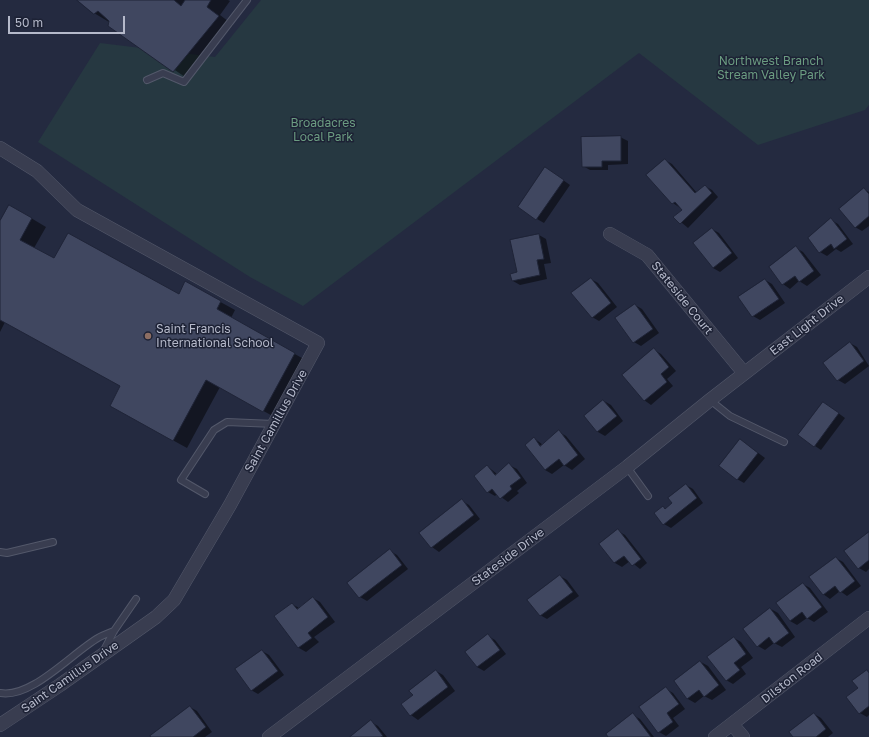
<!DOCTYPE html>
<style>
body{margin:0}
#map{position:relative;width:869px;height:737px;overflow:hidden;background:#242a40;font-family:"Golos Text",sans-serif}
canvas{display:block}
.scale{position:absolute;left:8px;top:16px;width:117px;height:18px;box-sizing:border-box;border:2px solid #b5b9ca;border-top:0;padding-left:5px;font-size:12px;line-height:14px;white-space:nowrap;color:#b5b9ca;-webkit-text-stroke:3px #1d2235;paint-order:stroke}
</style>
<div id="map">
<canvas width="869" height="737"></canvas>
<div class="scale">50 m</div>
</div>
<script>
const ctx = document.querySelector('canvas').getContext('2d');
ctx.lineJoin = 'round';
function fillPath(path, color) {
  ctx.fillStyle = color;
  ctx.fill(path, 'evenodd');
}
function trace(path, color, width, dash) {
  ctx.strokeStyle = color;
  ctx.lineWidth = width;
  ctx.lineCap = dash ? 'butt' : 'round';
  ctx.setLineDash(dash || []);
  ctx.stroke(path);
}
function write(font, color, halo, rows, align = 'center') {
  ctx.font = font + ' "Golos Text",sans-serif';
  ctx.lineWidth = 3;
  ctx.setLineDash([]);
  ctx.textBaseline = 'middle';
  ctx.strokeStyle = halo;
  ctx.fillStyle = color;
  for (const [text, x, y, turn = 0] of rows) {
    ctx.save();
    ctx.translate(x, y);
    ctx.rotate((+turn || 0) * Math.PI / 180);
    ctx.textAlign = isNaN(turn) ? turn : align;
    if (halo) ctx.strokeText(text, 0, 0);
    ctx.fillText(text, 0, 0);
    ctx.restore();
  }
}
fillPath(new Path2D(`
 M261,0H869V105L865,110L758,145L639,53L303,306L250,277L38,142L100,43L215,57Z`), '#263841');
fillPath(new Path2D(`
 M78,0H228L230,1L220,15L233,25L188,79L109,25L110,20L109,22L94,13Z
 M620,137L628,141V164L608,165V170H590L583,166Z
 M665,160L672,164L697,193L705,186L712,190L718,197L688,228L675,217L683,210L673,203Z
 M553,173L570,185L544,223L537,219Z
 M865,190L869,192V226L862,231L855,227Z
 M31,218L46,227L34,248L55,260L179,295L186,283L235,310L231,318L309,362L278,419L220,387L187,448L125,414L122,386L5,322L0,332V223Z
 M831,220L838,224L853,244L841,252L836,249L827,256L820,252Z
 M712,229L719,233L738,258L720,272L713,268Z
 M539,235L546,239L551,263L544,264L547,279L520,285L513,281Z
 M796,248L803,252L821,275L807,286L799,281L790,289L783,284L770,267Z
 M591,279L598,283L617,307L599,321L592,317Z
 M765,280L772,284L785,303L760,320L753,316Z
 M635,305L642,309L659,333L641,346L634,342Z
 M850,343L857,347L869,366L845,384L838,380Z
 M654,350L661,354L676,371L667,379L673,386L651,405L644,400Z
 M604,401L611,405L623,421L605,436L598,432L585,417Z
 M830,407L845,418L821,450L815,446Z
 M559,432L566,436L585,459L572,470L564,465L552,474L545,470L534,438L543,445Z
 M741,440L765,458L744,483L737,479Z
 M509,465L517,469L527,483L517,491L519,493L508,502L497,494L495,496L488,492L487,466L497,474Z
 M686,485L693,489L703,503L671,528L664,524L663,507L666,509L674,503Z
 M462,501L469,505L480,519L439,552L432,547L420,533Z
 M618,531L625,535L647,563L640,569L630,561L622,567L615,563L601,544Z
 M869,533V569L866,572L859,568Z
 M390,551L397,555L408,569L367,601L360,597Z
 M836,558L843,562L861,586L847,596L840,591L830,599L823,594Z
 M560,576L567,580L579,596L547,619L540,615Z
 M803,584L810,588L828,612L814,622L807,618L797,625L790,621Z
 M313,598L320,602L335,622L314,637L319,642L306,652L299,648L275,616L292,604L299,608Z
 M771,609L778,613L795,637L782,647L774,643L765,650L758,646Z
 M488,636L495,640L506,654L484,671L477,667Z
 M734,638L741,642L753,658L741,667L746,674L733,684L726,680Z
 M262,651L269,655L284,675L258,694L251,690Z
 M701,662L708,666L726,690L712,700L704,696L695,703L688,699L675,681Z
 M436,671L443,675L455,691L418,720L411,715L414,696Z
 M867,671L869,672V715L867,717L860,713L859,688Z
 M666,689L673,693L685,709L673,718L679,726L666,736L659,732Z
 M190,707L197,711L212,732L205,737H152Z
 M814,714L821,718L833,733L828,737H794Z
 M633,715L640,719L654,737H609Z
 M371,722L378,726L387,737H352Z`), '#0007');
const building = new Path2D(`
 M77,0H174L181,6L185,0H211L207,7L219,16L173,72L108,26L109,21L98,11L94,14Z
 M621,136V161H602V167H582L581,137Z
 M665,159L695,193L705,185L712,193L680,224L673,217L682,210L675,202L672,204L646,175Z
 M545,167L564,180L536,220L518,207Z
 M864,188L869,194V216L855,228L839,209Z
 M9,205L32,218L20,240L54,258L68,233L179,294L185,281L221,301L217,309L295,353L263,412L206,380L173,441L110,406L120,386L0,320V221Z
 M831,218L847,239L834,249L831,244L819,253L808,238Z
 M712,228L732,253L713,268L693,243Z
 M539,234L544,259L537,260L540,275L512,281L510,274L517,272L510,240Z
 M796,246L814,271L799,282L795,276L782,285L769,267Z
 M591,278L611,303L592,318L571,293Z
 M765,279L779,299L752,317L738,297Z
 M635,304L653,329L633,343L615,318Z
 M850,342L864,361L837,381L823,363Z
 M654,348L669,367L661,374L667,382L644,401L622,375Z
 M603,400L617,416L597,432L584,416Z
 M823,402L839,413L814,447L798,435Z
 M559,430L578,455L564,466L559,459L545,470L525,445L534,437L540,446Z
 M740,439L758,453L737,480L719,466Z
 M509,463L521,478L510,486L512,489L500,499L492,489L487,493L474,476L487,465L495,475Z
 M686,484L697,498L663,525L654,513L663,506L665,509L672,503L668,498Z
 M462,499L474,515L431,548L419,533Z
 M618,529L641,559L632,566L624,556L614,563L599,544Z
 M869,532V560L858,569L844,551Z
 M390,549L402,565L359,598L347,583Z
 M836,557L855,581L840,593L835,586L823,595L809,577Z
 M560,575L573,592L540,616L527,600Z
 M803,583L822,607L807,619L802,612L790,621L776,603Z
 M313,597L328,617L308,633L312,638L298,648L274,616L292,603L297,609Z
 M770,608L789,633L774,644L769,637L757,647L743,629Z
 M488,634L500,650L477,667L465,652Z
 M734,637L746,654L734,663L740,670L726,681L707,657Z
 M262,650L278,671L251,691L235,669Z
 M700,661L719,685L704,697L699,690L687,699L674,681Z
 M436,670L448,687L410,716L401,704L413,695L409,691Z
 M867,670L869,673V706L859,714L846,697L858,688L852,681Z
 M666,687L679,704L667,713L673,722L658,733L639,707Z
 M190,706L206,727L193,737H151L150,736Z
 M633,713L651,737H608L606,734Z
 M814,713L826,729L816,737H793L789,732Z
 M371,720L383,736L381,737H350Z`);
fillPath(building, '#404760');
trace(building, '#1f2437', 1);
const service = new Path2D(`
 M147,80L163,73L184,82L247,0
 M710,400L730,416L784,442
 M627,467L648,496
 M205,494L181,480L214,430L227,422L274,424
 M0,552L7,553L53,542
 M104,650L114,631L136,599
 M0,693C31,699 72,653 98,638C103,635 109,633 114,631`);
const minor = new Path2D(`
 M0,148L37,171L77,210L318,343L230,505L174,600L156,617L60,685L0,725
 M610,234L647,255L744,373
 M732,724L743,737
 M269,737L627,467L710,400L869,277
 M715,737L869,618`);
trace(service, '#53586a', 8);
trace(minor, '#53586a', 14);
trace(service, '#393d50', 6);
trace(minor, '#393d50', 13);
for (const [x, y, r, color] of [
 [148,336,4,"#8d6e63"]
]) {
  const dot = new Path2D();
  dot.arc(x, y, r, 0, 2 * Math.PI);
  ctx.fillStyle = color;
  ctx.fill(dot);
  trace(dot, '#1d2235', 1.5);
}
write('12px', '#6b9c81', '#1d2235', [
 ["Northwest Branch",771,61],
 ["Stream Valley Park",771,75],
 ["Broadacres",323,123],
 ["Local Park",323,137]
]);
write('12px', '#b5b9ca', '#1d2235', [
 ["Stateside Court",682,298,51],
 ["East Light Drive",807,325,-38],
 ["Saint Camillus Drive",276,421,-61],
 ["Stateside Drive",508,557,-37],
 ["Saint Camillus Drive",70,677,-35],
 ["Dilston Road",792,678,-38]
]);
write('12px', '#b5b9ca', '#1d2235', [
 ["Saint Francis",156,329],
 ["International School",156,343]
], 'left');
</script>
